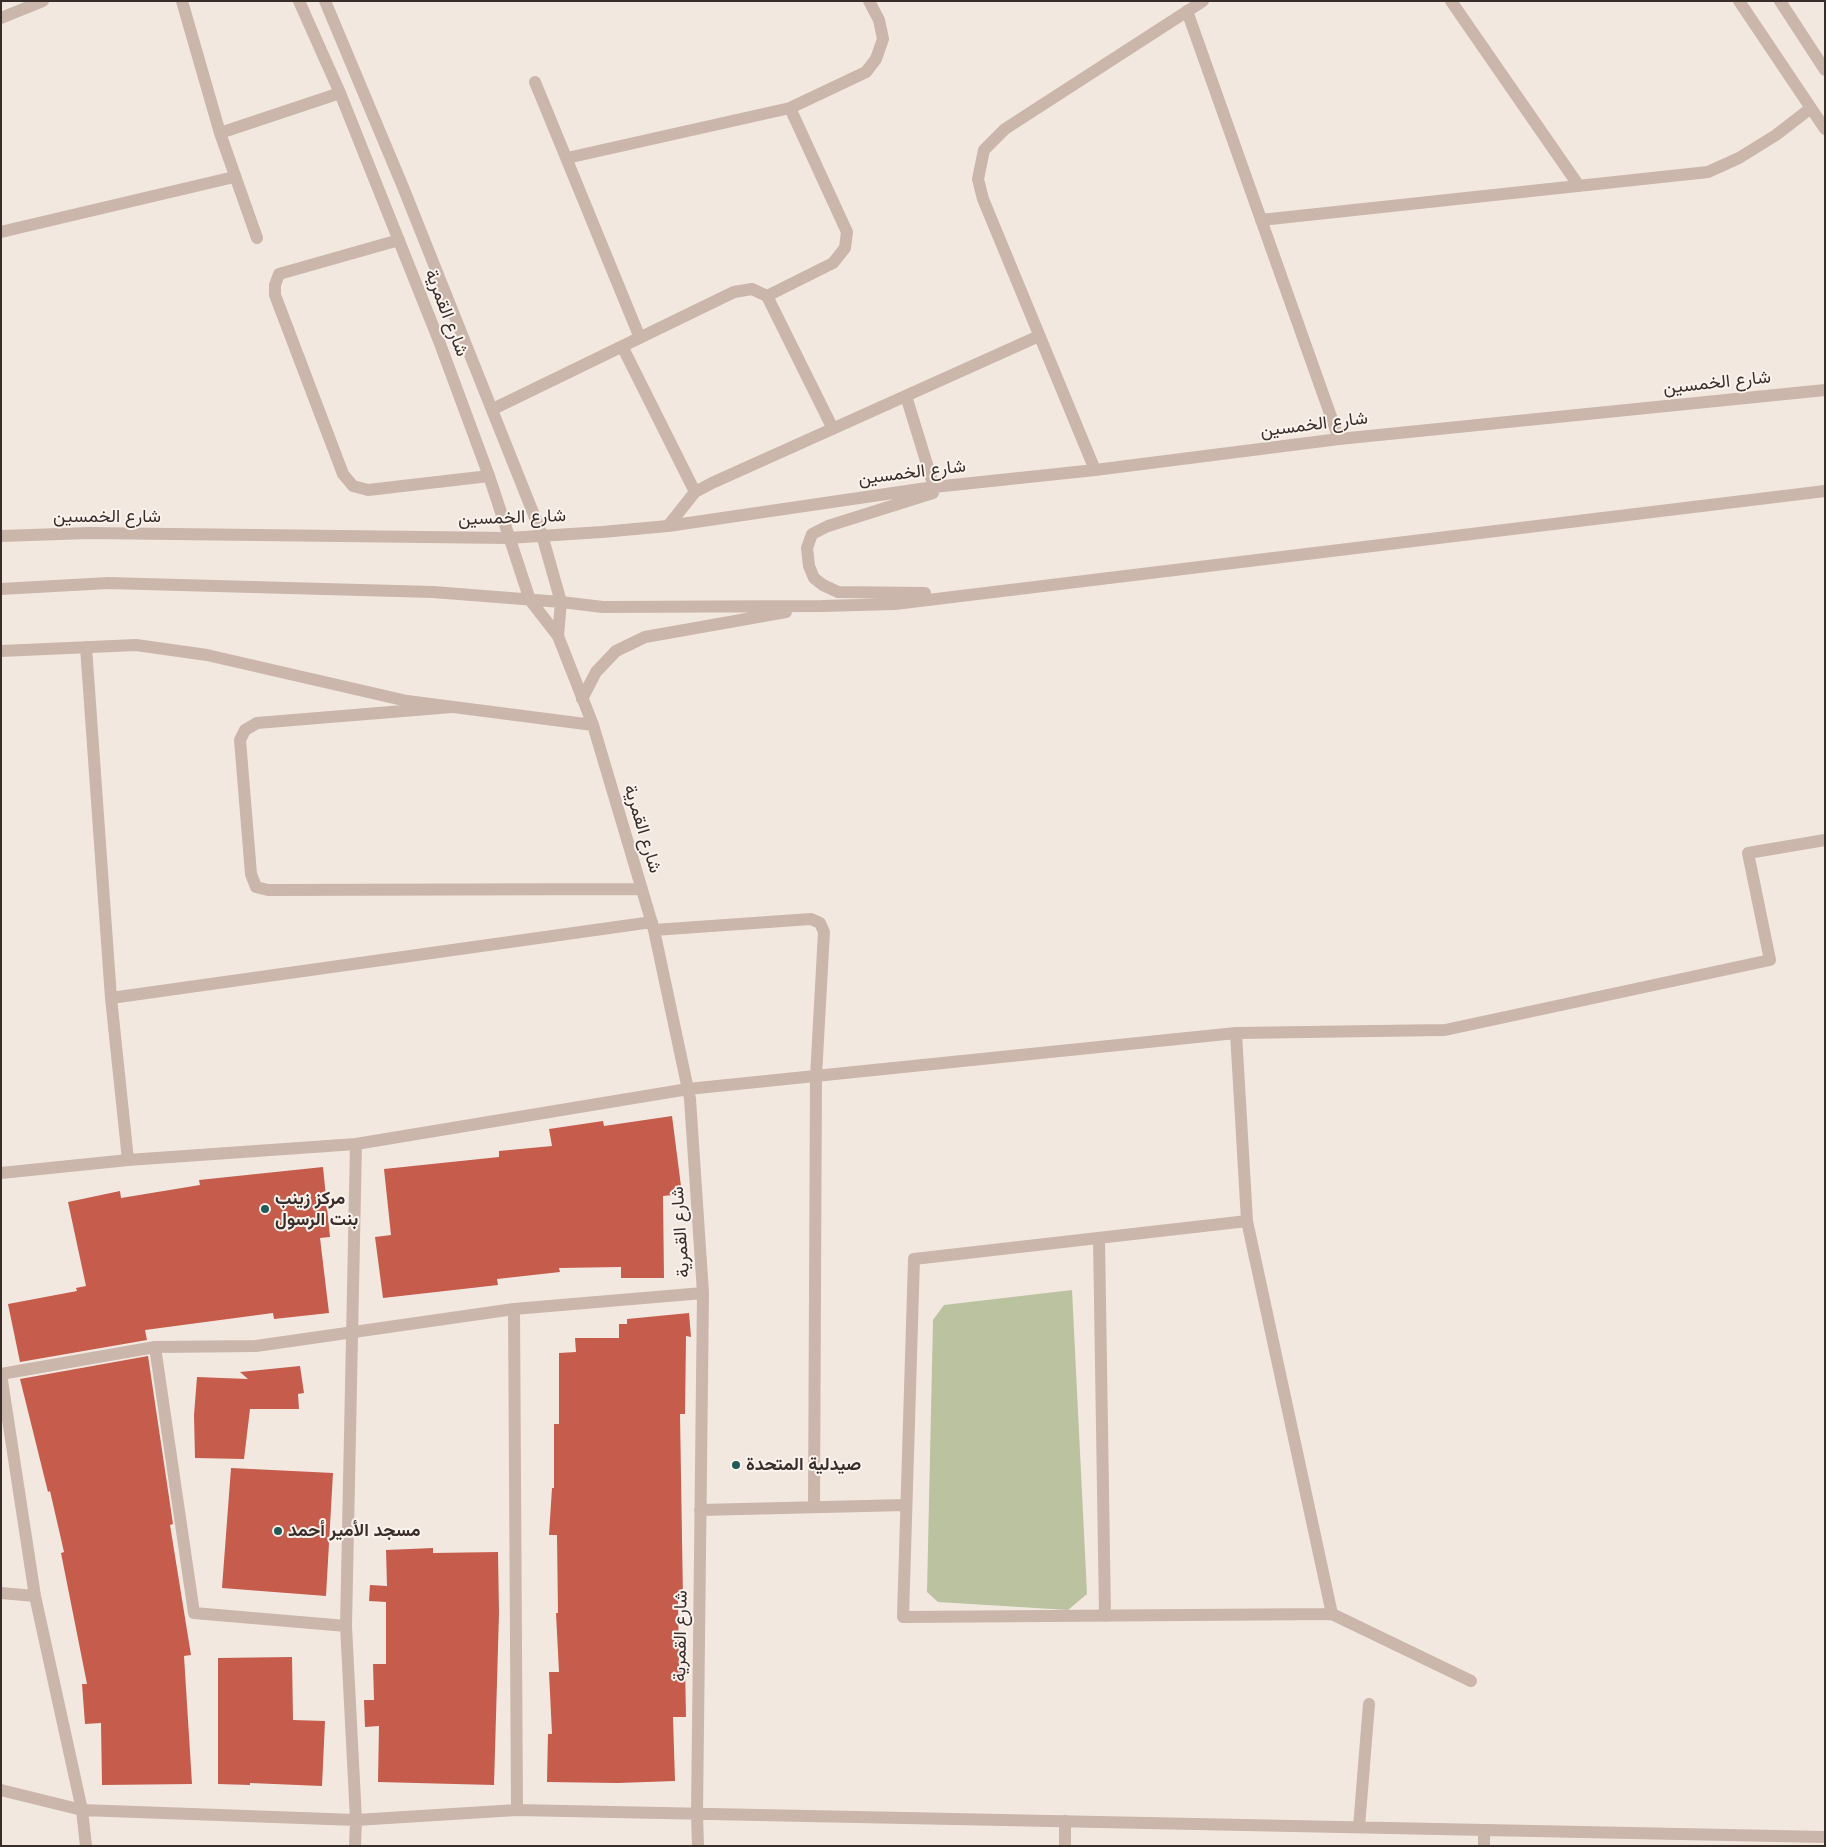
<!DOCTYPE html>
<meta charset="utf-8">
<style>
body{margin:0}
#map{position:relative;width:1826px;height:1847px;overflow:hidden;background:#f3e8e0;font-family:"Space Grotesk",sans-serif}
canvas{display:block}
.frame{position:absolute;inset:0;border:2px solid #392d2a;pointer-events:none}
</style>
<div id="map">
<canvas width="1826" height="1847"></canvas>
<div class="frame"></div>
</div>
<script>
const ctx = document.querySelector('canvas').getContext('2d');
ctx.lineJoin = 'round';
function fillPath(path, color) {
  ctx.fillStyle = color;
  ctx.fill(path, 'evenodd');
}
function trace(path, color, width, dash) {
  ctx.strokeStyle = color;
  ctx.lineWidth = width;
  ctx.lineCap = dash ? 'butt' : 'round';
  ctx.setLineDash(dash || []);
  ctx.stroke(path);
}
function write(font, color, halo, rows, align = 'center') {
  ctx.font = font + ' "Space Grotesk",Vazirmatn,sans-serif';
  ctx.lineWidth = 4;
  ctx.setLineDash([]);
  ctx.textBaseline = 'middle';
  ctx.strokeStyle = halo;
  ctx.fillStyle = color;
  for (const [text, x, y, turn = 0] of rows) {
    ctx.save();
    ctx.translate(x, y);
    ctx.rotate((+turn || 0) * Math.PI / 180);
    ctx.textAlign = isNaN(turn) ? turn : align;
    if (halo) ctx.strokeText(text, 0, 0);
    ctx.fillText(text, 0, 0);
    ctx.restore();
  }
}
fillPath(new Path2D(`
 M1072,1290L1087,1594L1068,1610L938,1602L927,1592L933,1320L944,1305Z`), '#bac29f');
fillPath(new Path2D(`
 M672,1116L682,1194L663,1196L664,1278H621V1267L559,1268L560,1272L497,1279L498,1285L383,1298L375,1237L391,1235L384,1169L499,1157V1151L552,1146L549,1129L603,1121L604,1126Z
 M323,1167L330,1237L320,1238L329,1313L274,1319L273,1313L145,1330L147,1340L20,1362L8,1304L77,1291L76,1288L86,1286L68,1202L120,1191L121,1198L200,1185L199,1180Z
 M689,1313L691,1337L686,1336L685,1414H680L683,1600H678L679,1666H685L686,1717H673L675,1781L618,1783L547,1782L548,1734H552L549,1672H559L556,1613H558L557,1535H549L552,1488H554V1424H559V1353L576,1352L575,1338H619V1324H627V1319Z
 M148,1356L173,1524L170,1525L191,1655L184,1656L192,1784L102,1785L101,1723L85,1724L82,1684H87L61,1553L64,1552L50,1491L48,1492L20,1379Z
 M300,1366L304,1393L298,1394L299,1409H250L244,1459L195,1458L194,1415L197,1377L248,1379L240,1372Z
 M231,1468L333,1473L326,1596L222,1588Z
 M433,1548V1553L498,1552L499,1613L494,1785L378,1782L379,1726L365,1727L364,1700H374L373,1664H386V1602L369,1601L370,1585L387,1586L386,1550Z
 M292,1657L293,1720L325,1721L322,1786L250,1783V1785L218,1784V1658Z`), '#c55c4c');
trace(new Path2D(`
 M182,1L220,133
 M299,1L340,93L439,341L489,476L530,600L558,636L593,725L654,930L690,1099L703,1293L697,1814L698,1846
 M325,1L403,187L542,535L561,602L558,636
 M1451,1L1579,186
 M1739,1L1825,129
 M1780,1L1825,70
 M1187,11L1339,439
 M1,18L43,1
 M535,82L640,338
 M567,158L790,108L866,72L876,59L883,39L879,20L869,1
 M1261,220L1708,172L1739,158L1776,135L1811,108
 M1,232L234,177
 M257,238L220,133L340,93
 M399,240L279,274L275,285V295L343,474L353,486L368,490L489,476
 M767,296L833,263L845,248L847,232L790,108
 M622,346L695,492
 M906,396L934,487
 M493,409L734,292L752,289L767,296L833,429
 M1095,470L983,199L978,179L984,150L1005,129L1203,1
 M668,526L695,492L712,483L1039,336
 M1,536L89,533L508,538L602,532L668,526L934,487L1095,470L1339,439L1825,390
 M1,589L108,583L433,592L561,602L603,607L822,606L895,604L1825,491
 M925,593L838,592L823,585L814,578L809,566L807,548L812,534L828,526L933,493
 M86,647L111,998L128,1160
 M1,651L136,645L207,655L407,701L593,725
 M582,699L596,672L616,651L645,637L786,612
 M452,707L257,723L245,730L240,740L251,874L256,887L268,890L642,889
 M654,930L811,919L820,923L824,932L816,1076L814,1507
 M111,998L652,922
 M1236,1033L1247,1221L1332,1614L1471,1681
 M1,1173L128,1160L356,1144L688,1089L1236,1033L1445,1030L1770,960L1748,853L1825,840
 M1247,1221L914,1259L903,1617L1332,1614
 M1099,1238L1105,1616
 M514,1309L517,1810
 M155,1347L194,1613L346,1626
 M1,1374L155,1347L256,1346L514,1309L703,1293
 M1,1374L35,1596L82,1810L86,1846
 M700,1510L906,1505
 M1,1593L35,1596
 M1,1790L82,1810L356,1820L517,1810L1825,1837
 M1359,1827L1369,1704
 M355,1846L356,1820L346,1626L356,1144
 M1065,1846V1821
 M1484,1846V1830`), '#cbb6ab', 12);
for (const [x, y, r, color] of [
 [265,1209,5,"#205b58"],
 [736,1465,5,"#205b58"],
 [278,1531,5,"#205b58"]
]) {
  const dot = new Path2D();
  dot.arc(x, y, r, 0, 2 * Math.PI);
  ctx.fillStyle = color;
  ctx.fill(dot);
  trace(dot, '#faf2ec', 2);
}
write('18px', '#392d2a', '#faf2ec', [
 ["شارع القمرية",446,313,69],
 ["شارع الخمسين",1717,383,-6],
 ["شارع الخمسين",1314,425,-7],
 ["شارع الخمسين",912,473,-7],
 ["شارع الخمسين",107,517],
 ["شارع الخمسين",512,518,-2],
 ["شارع القمرية",642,829,73],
 ["شارع القمرية",681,1232,-94],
 ["شارع القمرية",681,1636,-89]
]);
write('bold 18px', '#392d2a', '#faf2ec', [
 ["مركز زينب",275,1199],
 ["بنت الرسول",275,1220],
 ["صيدلية المتحدة",746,1465],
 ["مسجد الأمير أحمد",288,1531]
], 'left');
</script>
